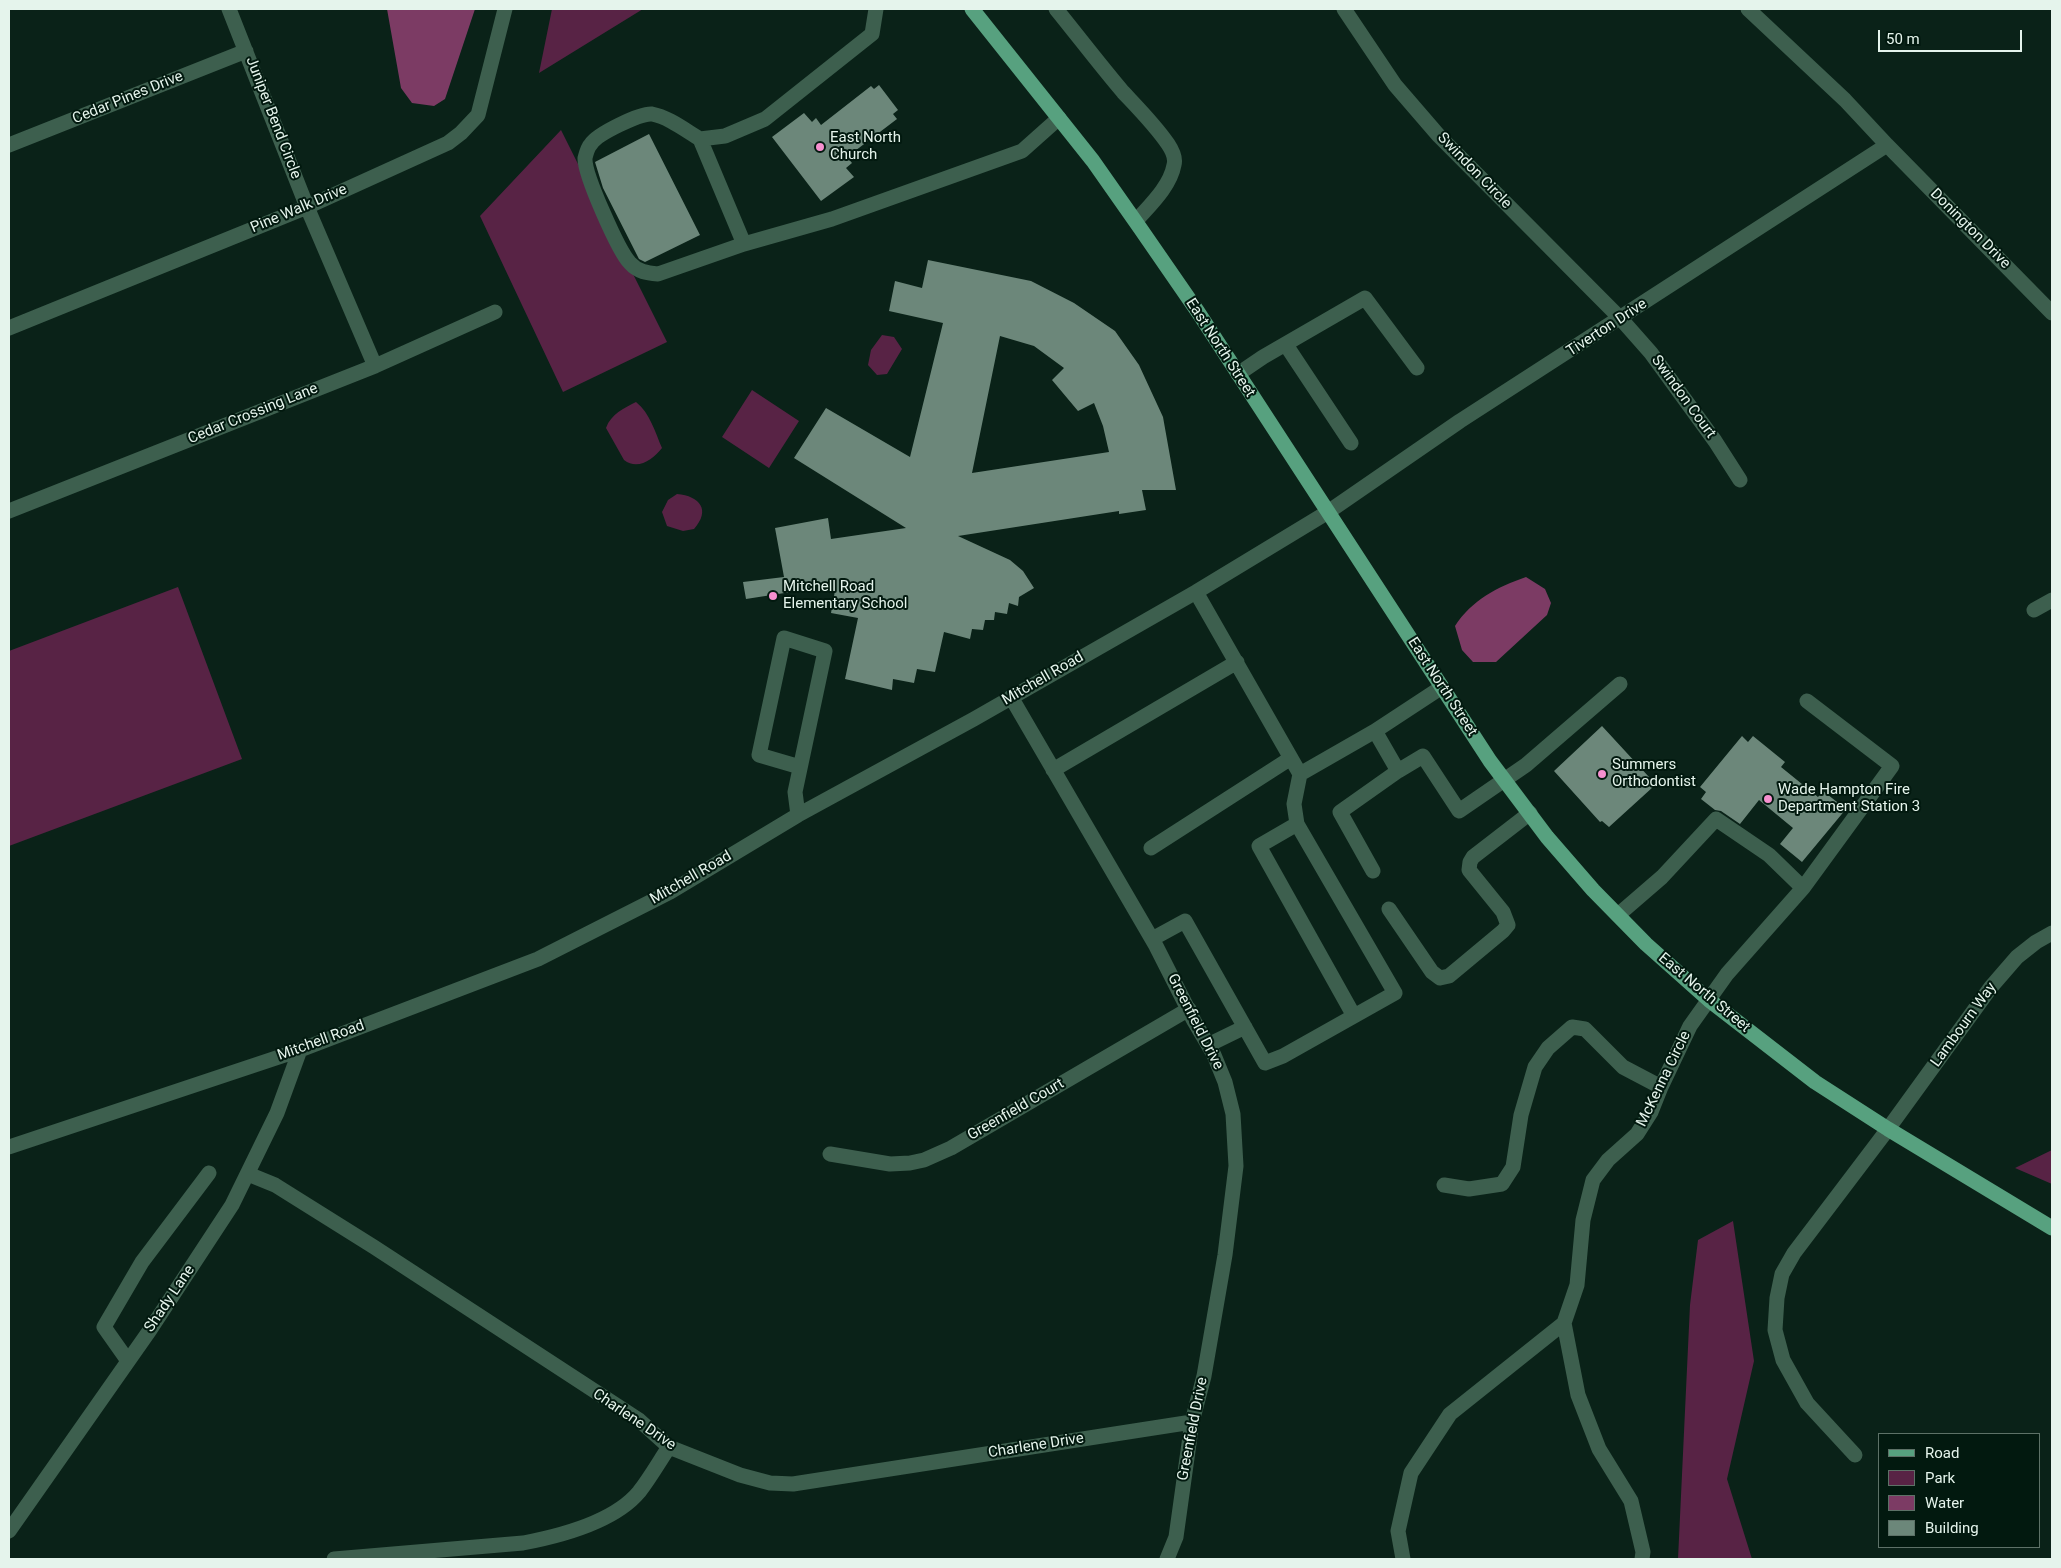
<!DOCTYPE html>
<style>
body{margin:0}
#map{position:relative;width:2061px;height:1568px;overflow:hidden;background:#0a2218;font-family:Roboto,sans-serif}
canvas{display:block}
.frame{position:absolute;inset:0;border:10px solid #e5f4ec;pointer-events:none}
.legend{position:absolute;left:1878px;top:1433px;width:162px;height:115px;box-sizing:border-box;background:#02190f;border:1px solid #5d7167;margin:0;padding:6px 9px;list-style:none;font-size:15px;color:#e5f4ec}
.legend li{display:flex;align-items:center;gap:10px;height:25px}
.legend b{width:25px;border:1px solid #5d7167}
.scale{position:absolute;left:1878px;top:30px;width:144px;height:22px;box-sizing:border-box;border:2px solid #e5f4ec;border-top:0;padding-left:6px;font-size:15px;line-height:18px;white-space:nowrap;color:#e5f4ec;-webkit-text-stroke:4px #02190f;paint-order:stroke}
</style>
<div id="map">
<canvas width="2061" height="1568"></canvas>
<div class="frame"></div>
<ul class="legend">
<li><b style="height:6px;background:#57a17f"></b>Road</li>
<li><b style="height:14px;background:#582345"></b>Park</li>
<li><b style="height:14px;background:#7c3b64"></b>Water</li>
<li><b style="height:14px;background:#6c877a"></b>Building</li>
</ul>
<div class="scale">50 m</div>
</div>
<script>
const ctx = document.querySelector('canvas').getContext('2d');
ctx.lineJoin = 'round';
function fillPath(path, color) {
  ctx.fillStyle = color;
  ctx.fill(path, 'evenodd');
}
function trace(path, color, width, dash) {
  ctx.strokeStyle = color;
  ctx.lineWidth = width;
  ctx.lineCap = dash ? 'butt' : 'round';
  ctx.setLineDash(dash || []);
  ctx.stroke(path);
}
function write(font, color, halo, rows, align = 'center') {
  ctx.font = font + ' Roboto,sans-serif';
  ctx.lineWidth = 4;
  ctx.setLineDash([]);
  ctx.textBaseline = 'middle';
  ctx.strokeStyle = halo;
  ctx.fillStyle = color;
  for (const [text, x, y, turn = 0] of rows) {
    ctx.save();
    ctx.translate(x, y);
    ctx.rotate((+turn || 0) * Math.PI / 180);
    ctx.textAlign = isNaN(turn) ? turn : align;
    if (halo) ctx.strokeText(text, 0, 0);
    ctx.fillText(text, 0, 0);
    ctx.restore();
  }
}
fillPath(new Path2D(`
 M552,9H643L539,73Z
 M561,130L667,342L563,392L480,216Z
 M882,335L894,337L902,349L887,374L877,375L868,365L871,350Z
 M752,390L799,421L769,468L722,437Z
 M636,402C650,413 655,432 662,448C653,459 638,471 624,460L606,428C611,414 624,408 636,402Z
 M677,494C700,496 711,510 694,529L683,531L667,526L662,512L668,500Z
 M178,587L242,759L9,846V651Z
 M2052,1150V1184L2015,1168Z
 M1733,1221L1754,1361L1727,1479L1752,1559H1678L1690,1305L1698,1240Z`), '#582345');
fillPath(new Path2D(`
 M387,9H475L445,99L434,106L412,103L401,88Z
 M1526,577L1545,589L1551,603L1547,615L1496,662H1473L1462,650L1455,626C1472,600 1497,587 1526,577Z`), '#7c3b64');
fillPath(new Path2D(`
 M879,85L898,110L893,114L897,119L847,157L852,163L846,168L854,177L821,201L772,137L804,113L812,122L816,118L821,125L871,86L874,89Z
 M649,134L700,235L645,262L639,259L603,188L595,162Z
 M928,260L1031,281L1074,303L1115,331L1139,365L1163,417L1176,490H1142L1146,510L1119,514V511L958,536L1010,560L1023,571L1034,588L1019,597L1018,606L1009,603L1007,614L995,612L994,620H985L983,630L972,629L970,639L944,632L935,672L917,669L914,683L893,679L892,690L845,679L858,618L831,613L836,585L746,599L743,582L784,577L775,528L828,518L831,539L906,528L794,458L826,408L910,457L943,323L889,311L895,281L922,288ZM1000,336L1034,346L1064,368L1052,380L1078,411L1094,403L1103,426L1109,452L972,473Z
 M1602,726L1649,777L1647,780L1653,787L1609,827L1602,821L1600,822L1554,771Z
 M1742,736L1748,742L1753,736L1785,762L1781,767L1818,797L1823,791L1846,809L1802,862L1780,844L1793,828L1759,800L1740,824L1721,811L1715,810L1701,799L1706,792L1700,787Z`), '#6c877a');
trace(new Path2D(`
 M229,9L307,207L375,366
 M876,9L872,34L765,119L725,136L700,139L744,244L832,219L1022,151L1059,118
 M1056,9C1078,36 1100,65 1123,92C1139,109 1155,125 1168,144C1172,150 1176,158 1174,165C1170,187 1149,206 1136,221
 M1344,9L1395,85L1439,136L1621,319L1651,353L1715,441L1740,480
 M1748,9L1845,100L1887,145L2052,313
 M700,139C685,130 668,117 652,114C640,113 597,134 591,144C588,147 586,154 585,158C584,174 619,252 630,263C638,272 647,273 658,274L744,244
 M9,145L246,51
 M9,328L307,207L448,143L461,133L478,115L505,9
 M1286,345L1351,443
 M1238,374L1263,357L1365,298L1417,368
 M9,511L375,366L495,312
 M1196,592L1300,774L1375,731L1442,687
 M2034,610L2052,600
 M1011,697L1156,946L1194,1021L1214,1055L1225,1082L1233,1114L1236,1166L1225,1255L1204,1376L1192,1422L1176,1537L1167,1559
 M1375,731L1398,771L1423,756L1459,811L1526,765L1620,684
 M1053,770L1237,662
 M798,815L795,792L825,651L784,638L759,755L800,767
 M1297,824L1259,846L1354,1016
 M1151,848L1291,758
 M1373,871L1340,812L1398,771
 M1803,888L1892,766L1807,701
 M1389,909L1432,972L1440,978L1449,976L1503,931L1508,925L1503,912L1469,870L1470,862L1473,857L1530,813
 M1618,915L1662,877L1716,819L1769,855L1803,888L1727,974L1690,1026L1661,1087L1651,1112L1637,1134L1608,1160L1593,1180L1583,1220L1577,1285L1564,1323L1578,1395L1599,1449L1631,1501L1643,1552L1642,1559
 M1152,939L1185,921L1265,1063L1283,1056L1395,993L1297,824L1294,804L1300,774
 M1208,1045L1245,1027
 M9,1147L300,1050L538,959L670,892L798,815L974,719L1196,592L1328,512L1460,421L1887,145
 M830,1154L890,1164L910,1163L924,1160L951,1148L1189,1009
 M248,1174L275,1185L374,1247L639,1420L669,1447L740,1475L770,1483L793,1484L1192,1422
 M1444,1185L1469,1189L1502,1184L1513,1167L1521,1115L1535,1067L1548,1048L1572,1027L1585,1029L1623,1067L1661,1087
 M128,1361L104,1327L142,1262L209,1173
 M1855,1455L1807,1403L1783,1360L1775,1330L1777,1298L1782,1274L1794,1253L1888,1129L1991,987L2017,957L2036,942L2052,933
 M9,1531L150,1330L232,1205L277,1113L300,1050
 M334,1559L523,1543C560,1536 614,1522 639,1492C650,1478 659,1462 669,1447
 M1403,1559L1398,1531L1411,1473L1450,1414L1564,1323`), '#3d5f4e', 15);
trace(new Path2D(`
 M972,9L1093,161L1140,228L1198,312L1490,761L1547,837L1593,890L1646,944L1709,1000L1815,1082L1888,1129L2052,1228`), '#57a17f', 15);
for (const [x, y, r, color] of [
 [820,147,5,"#f690cf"],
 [773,596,5,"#f690cf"],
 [1602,774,5,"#f690cf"],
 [1768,799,5,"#f690cf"]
]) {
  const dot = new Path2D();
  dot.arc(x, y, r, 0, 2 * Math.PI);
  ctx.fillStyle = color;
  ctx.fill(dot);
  trace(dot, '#02190f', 2);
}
write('15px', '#e5f4ec', '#02190f', [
 ["Cedar Pines Drive",128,98,-22],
 ["Juniper Bend Circle",273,118,69],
 ["Swindon Circle",1474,171,46],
 ["Pine Walk Drive",299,209,-23],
 ["Donington Drive",1970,229,45],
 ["Tiverton Drive",1607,328,-33],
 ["East North Street",1220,348,57],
 ["Swindon Court",1683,397,54],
 ["Cedar Crossing Lane",253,414,-22],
 ["Mitchell Road",1043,679,-30],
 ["East North Street",1442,687,57],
 ["Mitchell Road",691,878,-30],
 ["East North Street",1704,993,40],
 ["Greenfield Drive",1195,1022,63],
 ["Lambourn Way",1964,1025,-54],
 ["Mitchell Road",321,1041,-20],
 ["McKenna Circle",1664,1079,-64],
 ["Greenfield Court",1016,1110,-30],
 ["Shady Lane",170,1299,-56],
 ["Charlene Drive",634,1420,34],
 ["Greenfield Drive",1193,1429,-79],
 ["Charlene Drive",1036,1446,-9]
]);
write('15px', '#e5f4ec', '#02190f', [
 ["East North",830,138],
 ["Church",830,155],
 ["Mitchell Road",783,587],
 ["Elementary School",783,604],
 ["Summers",1612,765],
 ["Orthodontist",1612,782],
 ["Wade Hampton Fire",1778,790],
 ["Department Station 3",1778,807]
], 'left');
</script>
